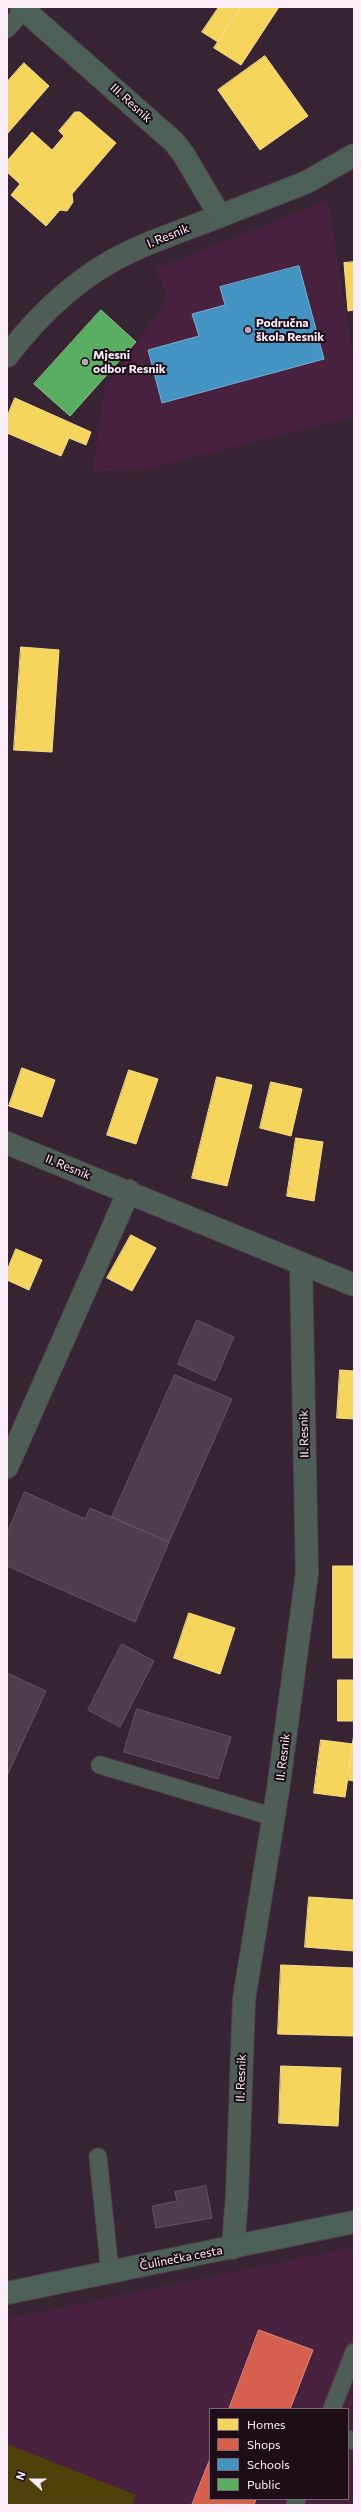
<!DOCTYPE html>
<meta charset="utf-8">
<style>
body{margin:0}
#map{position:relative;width:361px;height:2512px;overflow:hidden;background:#372433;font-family:Commissioner,sans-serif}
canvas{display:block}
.frame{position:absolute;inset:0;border:8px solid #fceef8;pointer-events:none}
.legend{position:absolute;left:209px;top:2408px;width:140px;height:92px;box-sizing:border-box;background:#1c0d19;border:1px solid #766772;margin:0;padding:5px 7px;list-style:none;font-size:12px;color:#fceef8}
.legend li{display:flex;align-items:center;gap:8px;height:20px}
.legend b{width:20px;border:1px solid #766772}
.north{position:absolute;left:12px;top:2460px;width:40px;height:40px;-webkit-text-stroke:3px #1c0d19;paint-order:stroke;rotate:291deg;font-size:11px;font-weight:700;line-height:16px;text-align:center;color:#fceef8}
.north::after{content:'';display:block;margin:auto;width:14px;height:18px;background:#fceef8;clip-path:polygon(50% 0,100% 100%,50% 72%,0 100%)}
</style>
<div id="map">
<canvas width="361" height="2512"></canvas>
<div class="frame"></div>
<ul class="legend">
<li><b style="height:11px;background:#f6d55c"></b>Homes</li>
<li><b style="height:11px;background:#d6604d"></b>Shops</li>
<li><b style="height:11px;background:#4393c3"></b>Schools</li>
<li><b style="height:11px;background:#5aae61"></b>Public</li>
</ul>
<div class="north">N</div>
</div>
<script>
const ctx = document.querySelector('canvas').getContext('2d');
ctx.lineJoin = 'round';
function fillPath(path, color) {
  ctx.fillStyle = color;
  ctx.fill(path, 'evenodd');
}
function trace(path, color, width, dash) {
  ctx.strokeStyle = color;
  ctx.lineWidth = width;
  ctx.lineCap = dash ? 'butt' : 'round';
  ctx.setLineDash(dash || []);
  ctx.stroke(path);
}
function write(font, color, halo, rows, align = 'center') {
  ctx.font = font + ' Commissioner,sans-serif';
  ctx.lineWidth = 4;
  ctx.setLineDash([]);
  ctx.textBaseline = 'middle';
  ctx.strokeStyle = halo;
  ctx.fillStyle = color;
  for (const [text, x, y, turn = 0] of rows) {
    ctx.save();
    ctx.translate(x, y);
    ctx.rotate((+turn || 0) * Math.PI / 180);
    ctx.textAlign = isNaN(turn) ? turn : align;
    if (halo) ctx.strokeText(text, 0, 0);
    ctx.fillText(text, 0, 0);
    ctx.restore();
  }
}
fillPath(new Path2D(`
 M328,200L354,360V417L147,469L93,472L104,390L168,299L156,269Z
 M354,2247V2505H7V2328L11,2318ZM210,2409H348V2499H210Z`), '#47213e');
fillPath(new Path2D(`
 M7,2444L136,2495L132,2505H7Z`), '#4e410a');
const homes = new Path2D(`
 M219,7H241L218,42L202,32Z
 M241,7H279L241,65L214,48Z
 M265,56L308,116L260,150L218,90Z
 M24,63L49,86L7,134V82Z
 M75,112H80L116,143L72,194L73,202L67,211L60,210L46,226L11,195L20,184L7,172V161L32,132L52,150L64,136L59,131Z
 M354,262V310L348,311L344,263Z
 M15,398L91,432L86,445L69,438L61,456L7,433V417Z
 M21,647L59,650L52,752L14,750Z
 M22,1068L55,1080L42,1117L9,1106Z
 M129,1070L158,1079L136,1144L107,1135Z
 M217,1077L252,1085L227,1186L192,1178Z
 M271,1082L302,1089L291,1136L260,1128Z
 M296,1138L323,1142L314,1201L287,1196Z
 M131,1235L156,1248L132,1291L107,1278Z
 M16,1249L42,1260L29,1290L7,1280V1271Z
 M340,1370L354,1371V1419L337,1418Z
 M333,1566H354V1658H333Z
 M189,1613L235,1628L220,1674L174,1658Z
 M338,1680H354V1721H338Z
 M354,1733V1781L348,1780Z
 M321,1740L353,1744L345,1797L314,1793Z
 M309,1897L354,1900V1951L305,1947Z
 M281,1965L354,1968V2036L278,2034Z
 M281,2066L341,2068L338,2126L279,2123Z`);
fillPath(homes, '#f6d55c');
trace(homes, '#f8dc8b', 1);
const shops = new Path2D(`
 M259,2330L313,2350L290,2409H229Z
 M210,2459V2499H256L254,2505H192Z`);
fillPath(shops, '#d6604d');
trace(shops, '#e18b80', 1);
const schools = new Path2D(`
 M299,266L324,359L162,403L148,350L199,336L192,314L225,305L220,287Z`);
fillPath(schools, '#4393c3');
trace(schools, '#7aaed3', 1);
const public = new Path2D(`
 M101,310L136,342L70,416L34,384Z`);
fillPath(public, '#5aae61');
trace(public, '#8bc18e', 1);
const building = new Path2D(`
 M197,1320L234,1337L215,1381L178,1364Z
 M175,1375L232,1399L169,1542L112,1517Z
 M25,1492L85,1519L90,1508L169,1542L135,1622L7,1566V1533Z
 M122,1644L154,1661L120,1727L88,1710Z
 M7,1673L46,1691L7,1776Z
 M137,1709L231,1737L218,1779L124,1752Z
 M206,2186L212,2218L156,2228L152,2206L177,2201L175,2192Z`);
fillPath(building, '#4e3d4a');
trace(building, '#645360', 1);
const lane = new Path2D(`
 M7,29L24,10
 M100,1765L274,1817
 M98,2157L110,2272
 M332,2409L354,2352
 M348,2439L354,2441
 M295,2505L297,2499`);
const street = new Path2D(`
 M7,356C39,314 81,275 129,252C159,238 190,228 220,216
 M7,1143L354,1285
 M7,1467L129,1191
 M233,2248L237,2196L244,1999L278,1790L307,1573L301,1264`);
const secondary = new Path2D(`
 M21,7L174,142L184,155L220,216L307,182L354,155
 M7,2293L354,2222`);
trace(lane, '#51424e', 19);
trace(street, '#51424e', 24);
trace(secondary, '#51424e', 24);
trace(lane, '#4e5d56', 17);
trace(street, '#4e5d56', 22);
trace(secondary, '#4c6058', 22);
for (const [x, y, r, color] of [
 [248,330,4,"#b7a7b3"],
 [85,362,4,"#b7a7b3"]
]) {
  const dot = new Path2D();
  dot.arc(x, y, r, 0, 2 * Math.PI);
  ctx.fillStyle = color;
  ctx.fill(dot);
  trace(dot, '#1c0d19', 1.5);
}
write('12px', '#fceef8', '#1c0d19', [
 ["III. Resnik",131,103,42],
 ["I. Resnik",168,236,-22],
 ["II. Resnik",68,1167,22],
 ["II. Resnik",304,1434,-91],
 ["II. Resnik",283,1757,-83],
 ["II. Resnik",241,2078,-88],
 ["Čulinečka cesta",181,2258,-11]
]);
write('bold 12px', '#fceef8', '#1c0d19', [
 ["Područna",256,323],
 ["škola Resnik",256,337],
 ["Mjesni",93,355],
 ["odbor Resnik",93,369]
], 'left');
</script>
